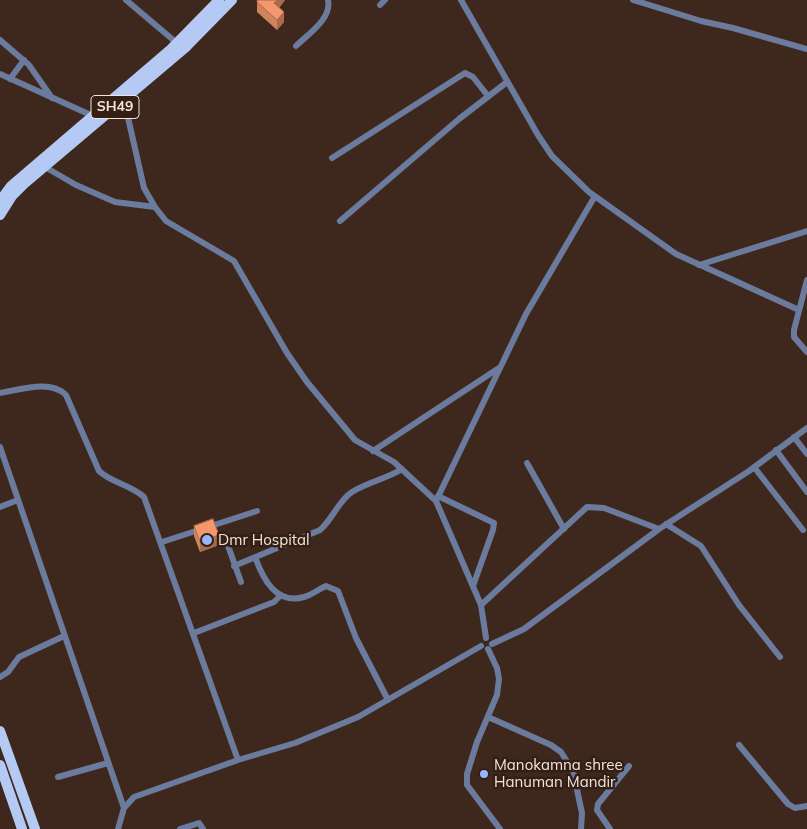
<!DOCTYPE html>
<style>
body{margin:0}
canvas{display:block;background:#3e281e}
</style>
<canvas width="807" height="829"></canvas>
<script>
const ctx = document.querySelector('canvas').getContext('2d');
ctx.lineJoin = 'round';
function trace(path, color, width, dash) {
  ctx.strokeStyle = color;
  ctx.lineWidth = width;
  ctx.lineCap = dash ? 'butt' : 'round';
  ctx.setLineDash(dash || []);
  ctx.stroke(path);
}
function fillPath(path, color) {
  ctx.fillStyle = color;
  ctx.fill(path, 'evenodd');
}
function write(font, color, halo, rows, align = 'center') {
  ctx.font = font + ' Mulish,sans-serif';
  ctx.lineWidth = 5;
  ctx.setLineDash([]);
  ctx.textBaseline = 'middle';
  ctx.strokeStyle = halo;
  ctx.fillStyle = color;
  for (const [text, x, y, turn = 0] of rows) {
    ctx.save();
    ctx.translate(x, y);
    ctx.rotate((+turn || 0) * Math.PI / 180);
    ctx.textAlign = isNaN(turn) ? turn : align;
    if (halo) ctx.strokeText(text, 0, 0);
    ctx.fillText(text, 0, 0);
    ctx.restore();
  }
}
trace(new Path2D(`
 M126,0L178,44
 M461,0L538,135L552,156L589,192L676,254L799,310
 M633,0L701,21L733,28L807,49
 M380,5L385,0
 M0,40L29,65L52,98
 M296,46C308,34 332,19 328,0
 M0,74L93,116
 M10,79L24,60
 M124,100L144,188L155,207L166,221L234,261L287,353L307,382L355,440L394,462L436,501L481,605L486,638
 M332,158L465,73L473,77L488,96
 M45,167L76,185L115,202L155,207
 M340,221L459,119L507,82
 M699,265L807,231
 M807,280L794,330V337L807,352
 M0,393C20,390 50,379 66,395L99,471C112,483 131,485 144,497L238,760
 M794,437L807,454
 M0,447L124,808
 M776,450L807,492
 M373,451L499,368
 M527,463L564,529
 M754,467L803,530
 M438,496L494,523L493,530L473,586
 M436,501L526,314L595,196
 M0,507L18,500
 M666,524L701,546L739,605L780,657
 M162,542L257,511
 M227,543L241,582
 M255,557C263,579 276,605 304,597C312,595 319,589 326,586L338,591L356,638L388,700
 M234,566L320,530C332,520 339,500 352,492C368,482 386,479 402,469
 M481,605L587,507L604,508L659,529
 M194,633L274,602L281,595
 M492,644L524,629L659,529L749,471L807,428
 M488,649L497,668L499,679L497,695L477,742L467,774V785L500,829
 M0,677L8,672L19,657L64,636
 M488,717L551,745L561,752L573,771L582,813L581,829
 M739,745L788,804L795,808L807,806
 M58,777L108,763
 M118,829L124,808L134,797L238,760L295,743L358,717L481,646
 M180,829L199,823L203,829
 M610,829L597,810L598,804L629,766`), '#6b7b9d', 6);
trace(new Path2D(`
 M0,201L11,186L171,49L219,0
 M0,215L12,196L24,184L185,48L232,0
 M0,731L35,829
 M0,765L22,829`), '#b4c9f3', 10);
fillPath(new Path2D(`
 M258,0H285L279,8L284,22L277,30L257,12V2Z
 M194,526L219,545L200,552L194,536Z`), '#d1835d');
fillPath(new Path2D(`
 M277,0H285L274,13V3Z
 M284,12V22L277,30V20Z
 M219,535V545L200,552V542Z`), '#aa6a4c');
const building = new Path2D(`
 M258,0H277L274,3L284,12L277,20L257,2Z
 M213,519L219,535L200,542L194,526Z`);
fillPath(building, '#f3986c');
trace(building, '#aa6a4c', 1);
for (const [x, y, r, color] of [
 [207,540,6,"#95b6fd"],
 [484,774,5,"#95b6fd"]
]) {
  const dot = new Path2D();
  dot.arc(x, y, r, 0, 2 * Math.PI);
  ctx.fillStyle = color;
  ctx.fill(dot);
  trace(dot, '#341f15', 2);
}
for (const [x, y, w] of [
 [115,107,48]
]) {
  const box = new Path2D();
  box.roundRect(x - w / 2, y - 11.5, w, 23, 4);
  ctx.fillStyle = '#341f15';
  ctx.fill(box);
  trace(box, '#f2e4dd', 1);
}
write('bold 14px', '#f2e4dd', null, [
 ["SH49",115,107]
]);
write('15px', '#f2e4dd', '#341f15', [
 ["Dmr Hospital",218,540],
 ["Manokamna shree",494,765],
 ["Hanuman Mandir",494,782]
], 'left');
</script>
